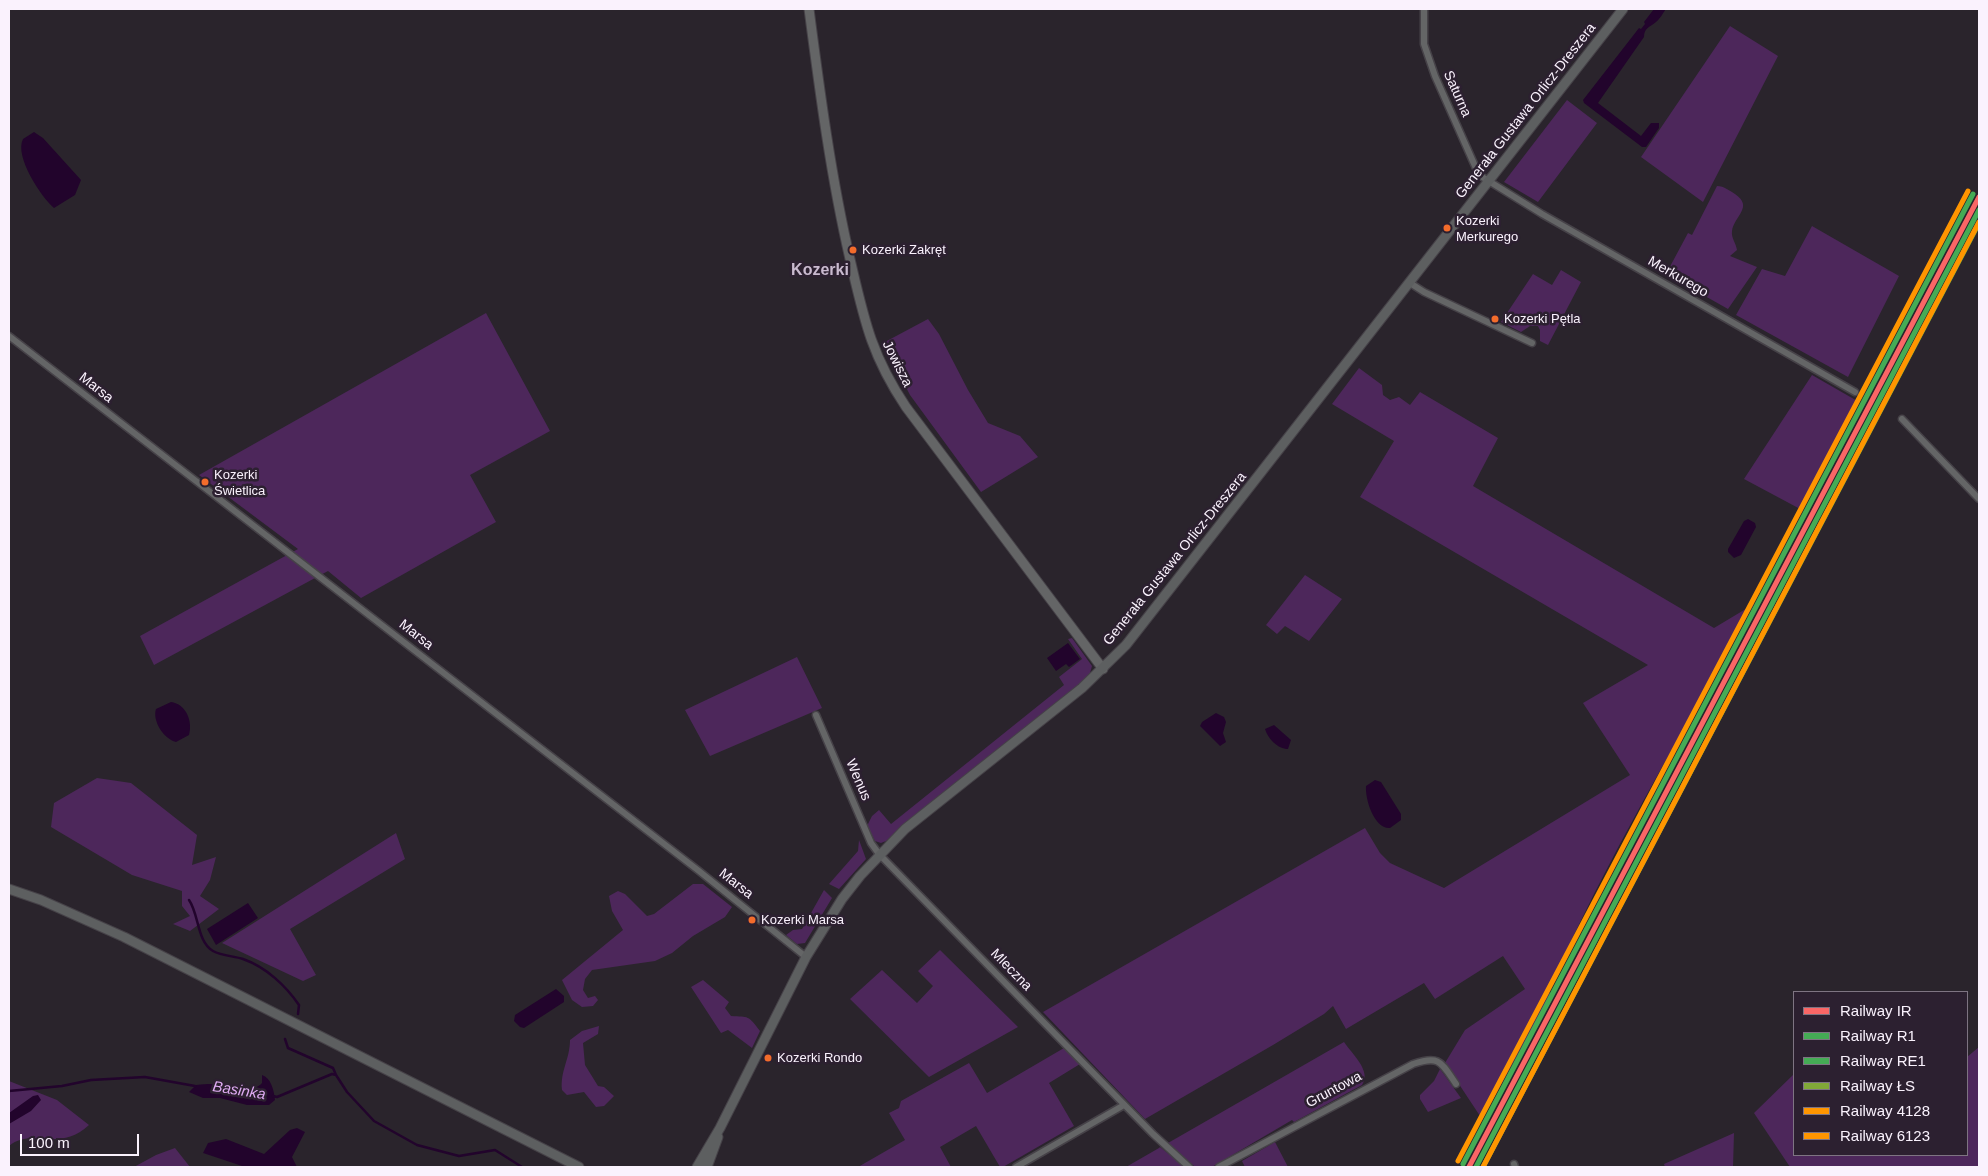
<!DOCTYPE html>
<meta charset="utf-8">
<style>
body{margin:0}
#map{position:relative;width:1988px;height:1176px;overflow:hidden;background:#2a242c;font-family:Arial,sans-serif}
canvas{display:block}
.frame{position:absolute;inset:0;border:10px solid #faf2fd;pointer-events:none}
.legend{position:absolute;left:1793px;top:991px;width:175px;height:165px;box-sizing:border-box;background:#2c2030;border:1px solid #7e7482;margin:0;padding:6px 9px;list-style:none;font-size:15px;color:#faf2fd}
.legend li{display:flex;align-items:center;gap:10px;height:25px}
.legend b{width:25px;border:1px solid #7e7482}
.scale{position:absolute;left:20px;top:1134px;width:119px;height:22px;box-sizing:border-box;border:2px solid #faf2fd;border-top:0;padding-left:6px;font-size:15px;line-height:18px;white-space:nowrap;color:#faf2fd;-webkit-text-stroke:4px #2c2030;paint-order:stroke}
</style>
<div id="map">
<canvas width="1988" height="1176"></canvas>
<div class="frame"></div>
<ul class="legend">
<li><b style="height:6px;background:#fa6666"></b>Railway IR</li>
<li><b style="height:6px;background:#45ab55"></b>Railway R1</li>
<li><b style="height:6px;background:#45ab55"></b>Railway RE1</li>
<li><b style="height:6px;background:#81a838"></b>Railway ŁS</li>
<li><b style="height:6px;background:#ff9500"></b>Railway 4128</li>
<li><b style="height:6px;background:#ff9500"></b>Railway 6123</li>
</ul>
<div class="scale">100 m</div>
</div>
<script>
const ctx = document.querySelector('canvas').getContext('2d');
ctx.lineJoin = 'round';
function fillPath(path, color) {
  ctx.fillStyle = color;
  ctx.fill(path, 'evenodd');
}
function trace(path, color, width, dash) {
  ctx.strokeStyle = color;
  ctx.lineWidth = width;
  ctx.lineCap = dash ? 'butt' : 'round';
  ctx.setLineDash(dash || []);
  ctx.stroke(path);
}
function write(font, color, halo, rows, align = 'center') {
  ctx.font = font + ' Arial,sans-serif';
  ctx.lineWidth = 5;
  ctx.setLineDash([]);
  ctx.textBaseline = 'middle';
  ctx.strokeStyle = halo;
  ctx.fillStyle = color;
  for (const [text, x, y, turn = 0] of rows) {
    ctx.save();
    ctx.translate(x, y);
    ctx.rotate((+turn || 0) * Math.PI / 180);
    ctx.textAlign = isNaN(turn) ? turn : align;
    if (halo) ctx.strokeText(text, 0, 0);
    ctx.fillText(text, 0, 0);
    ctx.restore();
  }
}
fillPath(new Path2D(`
 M1730,26L1778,56L1703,202L1641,157Z
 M1567,100L1597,123L1538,202L1504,182Z
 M1717,186C1724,186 1730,191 1735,194C1754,207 1734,216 1732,231C1731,238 1736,243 1737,250L1730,256L1757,267L1728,309L1666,274L1688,233L1692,235Z
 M1812,226L1899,276L1848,377L1736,315L1762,269L1785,276Z
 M1561,270L1581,282L1548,345L1540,341V330L1538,326H1530L1521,332L1501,322L1533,274L1552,285Z
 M486,313L550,431L470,475L496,522L361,598L328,571L154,665L140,636L298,549L199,475Z
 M928,319L939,334L968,390L988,423L1020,436L1038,457L981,492L910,395L883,343Z
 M1359,368L1382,385L1383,395L1390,400L1399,397L1410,405L1420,392L1498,438L1473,486L1714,628L1754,604C1683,732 1606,858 1548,992L1554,995L1537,1026L1532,1029L1482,1119L1445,1063L1465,1030L1525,989L1503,956L1435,999L1424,983L1346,1029L1333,1006L1324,1014L1273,1045L1145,1119L1043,1012L1365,828L1380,853L1390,863L1444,888L1630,775L1583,703L1648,665L1360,497L1394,441L1332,404Z
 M1812,375L1859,402L1802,510L1744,479Z
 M1305,575L1342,599L1309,641L1285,626L1277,634L1266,625Z
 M1072,638L1092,666L1090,673L1083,681L931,802L886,841L881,843L875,841L867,826L872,816L879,810L891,824L1064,685L1059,677L1082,659L1068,639Z
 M797,657L822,708L710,756L685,710Z
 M97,778L131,783L197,835L192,865L216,857L210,880L200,896L219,909L190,931L173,924L190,916L182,906V891L132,875L51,827L54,803Z
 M396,833L405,859L290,929L316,975L303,981L222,943Z
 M859,840L866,859L839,889L829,884L858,851Z
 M693,884H703L732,907L725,917L693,936L672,953L655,961L592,970L585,979L583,990L588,998L595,996L598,1000L593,1006L582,1007L572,1000L562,980L623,930L612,911L609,896L618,891L625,894L647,916L654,914Z
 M824,890L832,898L805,943L797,944L786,935L793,930L802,929Z
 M940,950L1018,1027L929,1077L850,999L882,970L917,1003L933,986L918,971Z
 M703,980L729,1002L725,1008L731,1016C749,1017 748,1015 760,1031L752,1048L728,1030L721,1033L691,987Z
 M599,1026L598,1034L583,1043L585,1065L598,1086L604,1087L614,1096L604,1106L596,1107L584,1092L567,1095L562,1090C560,1071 570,1059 570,1040L582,1031Z
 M1344,1042C1352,1054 1372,1071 1362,1085L1294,1122L1292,1120L1212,1167H1195L1168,1143Z
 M1979,1047V1167H1790L1754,1113L1794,1074V1155H1967V1057Z
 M1064,1048L1080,1064L1049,1083L1074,1126L1003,1167H1000L976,1126L940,1147L951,1167H858L905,1140L889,1113L899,1108L901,1101L969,1063L987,1093Z
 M1440,1069L1461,1098L1428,1112L1420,1099V1095L1434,1081Z
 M9,1081L57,1100L89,1125C59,1153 32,1127 9,1146Z
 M1734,1133L1733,1167H1665L1664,1164Z
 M1275,1142L1288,1167H1245L1242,1161Z
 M1160,1147L1185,1167H1126L1159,1148Z
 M175,1148L190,1167H134L156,1155Z`), '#4d275b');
fillPath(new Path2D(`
 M1654,9H1666C1663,13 1660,19 1656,22C1650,27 1644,28 1644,37L1598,103L1641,136L1651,123H1659V128L1646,147H1642L1584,103L1583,100L1639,28L1641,29L1645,24L1644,22Z
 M34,132L43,138L81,180L75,195L54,208C41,197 14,156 23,139Z
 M1748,519L1755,523L1756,527L1741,555L1734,558L1728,552V549L1744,521Z
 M1068,643L1080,659L1069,667L1066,664L1056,671L1047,658Z
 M171,702C186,704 193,721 189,735L176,742C164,739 152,721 156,709Z
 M1216,713L1224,717L1226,722L1223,733L1226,742L1220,746L1200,726L1202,722Z
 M1274,725L1291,740L1288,749C1278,749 1268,739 1265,729Z
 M1375,780L1381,782L1401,814V820L1390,828C1374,829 1365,799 1366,786Z
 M248,903L258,918L216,945L207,929Z
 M556,989L564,996V1002L524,1028L520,1027L514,1021L515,1015Z
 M262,1075C271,1078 274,1090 275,1100L269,1105H247L220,1098H203L189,1092L196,1085C202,1084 207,1084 212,1084C227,1085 250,1096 262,1083Z
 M38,1095L41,1100L31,1111L9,1124V1113L33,1096Z
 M297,1128L305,1132L292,1157L297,1167H245L203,1153L208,1143L226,1139L264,1154L290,1130Z`), '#22042c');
trace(new Path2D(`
 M189,900C199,914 197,942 213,951C222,956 234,956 243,959C266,967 286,986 299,1005L298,1014
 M285,1039L288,1048L333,1068L336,1075
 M9,1091L62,1086L91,1080L145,1077L195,1086
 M273,1096L277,1097L332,1074L336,1075L347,1092L374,1121L417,1145L459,1156L495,1150L522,1167`), '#22042c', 2.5);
const minor = new Path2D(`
 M1424,9V44L1435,76L1479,175L1542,214L1855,392
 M1410,283L1424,292L1532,343
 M9,336L699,871L806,957
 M1902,419L1979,499
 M816,715L871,843L879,854L1153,1134L1189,1167
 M1514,1164L1515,1167
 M1016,1167L1124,1105
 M1219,1167L1413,1064C1440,1055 1441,1062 1456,1084`);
const tertiary = new Path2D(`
 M809,9C820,93 831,177 850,259C864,319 871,355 906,407L1103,669`);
const secondary = new Path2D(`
 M9,889L41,900L124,937L579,1167
 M697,1167L720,1128L806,957L842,899L860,876L905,829L1082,688L1126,645L1623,9
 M707,1167L718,1137`);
trace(minor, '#464248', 9);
trace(tertiary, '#464248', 11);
trace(secondary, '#464248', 11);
trace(minor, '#646566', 6);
trace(tertiary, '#646566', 9);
trace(secondary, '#5d5f60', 9);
trace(new Path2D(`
 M1469,1167L1979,197`), '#fa6666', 5);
trace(new Path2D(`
 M1476,1167L1979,210`), '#45ab55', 5);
trace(new Path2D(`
 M1463,1164L1973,194`), '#45ab55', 5);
trace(new Path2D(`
 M1483,1167L1979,223`), '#81a838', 5);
trace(new Path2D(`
 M1483,1167L1979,222`), '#ff9500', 5);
trace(new Path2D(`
 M1458,1161L1968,191`), '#ff9500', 5);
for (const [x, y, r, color] of [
 [1447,228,4.5,"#f36c2b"],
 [853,250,4.5,"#f36c2b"],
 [1495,319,4.5,"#f36c2b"],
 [205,482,4.5,"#f36c2b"],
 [752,920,4.5,"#f36c2b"],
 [768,1058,4.5,"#f36c2b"]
]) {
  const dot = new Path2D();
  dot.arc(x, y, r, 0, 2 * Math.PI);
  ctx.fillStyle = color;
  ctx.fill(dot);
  trace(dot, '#2c2030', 2);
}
write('13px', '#faf2fd', '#2c2030', [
 ["Kozerki",1456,221],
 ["Merkurego",1456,237],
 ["Kozerki Zakręt",862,250],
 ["Kozerki Pętla",1504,319],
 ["Kozerki",214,475],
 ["Świetlica",214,491],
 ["Kozerki Marsa",761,920],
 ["Kozerki Rondo",777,1058]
], 'left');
write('14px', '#faf2fd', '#2c2030', [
 ["Saturna",1457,94,66],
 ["Generała Gustawa Orlicz-Dreszera",1526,111,-52],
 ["Merkurego",1678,277,30],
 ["Jowisza",897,364,63],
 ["Marsa",96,388,38],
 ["Generała Gustawa Orlicz-Dreszera",1175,559,-51],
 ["Marsa",416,635,38],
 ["Wenus",858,780,67],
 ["Marsa",736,884,38],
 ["Mleczna",1011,970,46],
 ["Gruntowa",1334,1090,-28]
]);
write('italic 15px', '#e0acf4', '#2c2030', [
 ["Basinka",239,1091,9]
]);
write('bold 16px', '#c9bacf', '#2c2030', [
 ["Kozerki",820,271]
]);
</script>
